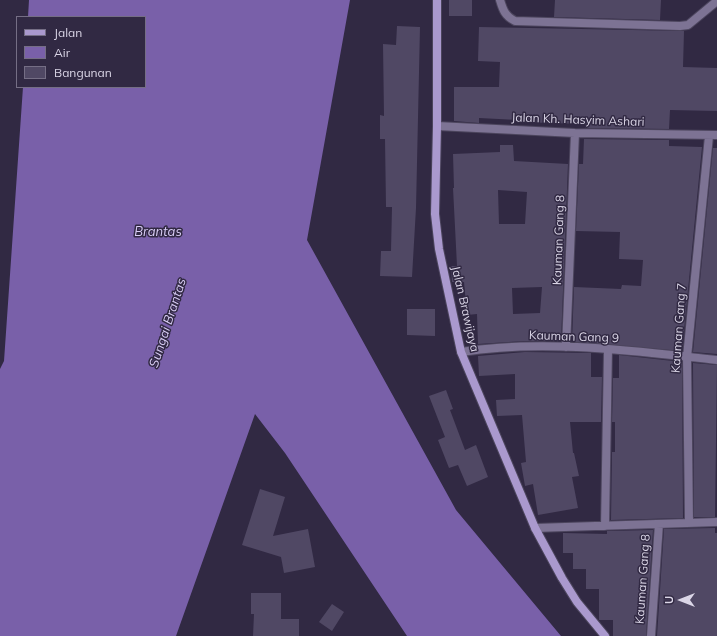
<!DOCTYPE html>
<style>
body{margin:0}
#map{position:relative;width:717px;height:636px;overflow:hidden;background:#312943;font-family:Mulish,sans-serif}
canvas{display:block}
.legend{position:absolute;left:16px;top:16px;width:130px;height:72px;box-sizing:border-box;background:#312943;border:1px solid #756e85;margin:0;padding:5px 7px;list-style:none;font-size:12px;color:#dbd6e7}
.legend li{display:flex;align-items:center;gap:8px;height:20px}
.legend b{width:20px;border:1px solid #756e85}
.north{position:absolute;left:661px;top:580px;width:40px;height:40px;-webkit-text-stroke:3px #312943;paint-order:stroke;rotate:270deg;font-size:11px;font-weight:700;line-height:16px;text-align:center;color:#dbd6e7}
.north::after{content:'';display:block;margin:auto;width:14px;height:18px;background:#dbd6e7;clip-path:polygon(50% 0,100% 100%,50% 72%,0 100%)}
</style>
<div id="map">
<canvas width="717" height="636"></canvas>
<ul class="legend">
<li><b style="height:5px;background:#aa99ce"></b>Jalan</li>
<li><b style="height:11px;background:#7960a9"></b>Air</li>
<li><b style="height:11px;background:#504864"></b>Bangunan</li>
</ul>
<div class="north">U</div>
</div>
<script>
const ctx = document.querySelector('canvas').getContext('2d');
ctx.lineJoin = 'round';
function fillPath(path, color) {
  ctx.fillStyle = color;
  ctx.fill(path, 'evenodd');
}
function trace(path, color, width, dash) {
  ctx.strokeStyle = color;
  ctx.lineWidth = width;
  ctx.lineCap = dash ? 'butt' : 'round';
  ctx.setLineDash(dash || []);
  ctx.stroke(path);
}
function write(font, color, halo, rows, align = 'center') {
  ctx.font = font + ' Mulish,sans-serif';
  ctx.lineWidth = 3;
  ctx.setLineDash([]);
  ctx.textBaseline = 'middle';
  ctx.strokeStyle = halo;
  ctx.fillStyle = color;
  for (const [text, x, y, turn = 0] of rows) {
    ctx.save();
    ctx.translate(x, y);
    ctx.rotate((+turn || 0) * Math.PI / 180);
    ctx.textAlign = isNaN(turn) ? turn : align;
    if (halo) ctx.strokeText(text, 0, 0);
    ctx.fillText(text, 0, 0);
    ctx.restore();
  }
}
fillPath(new Path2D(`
 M29,0H350L307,240L456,510L561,636H407L285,453L255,414L176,636H0V369L4,361L23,87H145V17H28Z`), '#7960a9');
fillPath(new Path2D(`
 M449,0H472V16H449Z
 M555,0H661L660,20L554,17Z
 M397,26L420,27L416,208L412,277L380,276L381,251H391L392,207H386L385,139H380V115L384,116L383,44L396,45Z
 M479,27L684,31L683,67L717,68V111L670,110L669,129L585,128V124L518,122V120L479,118V123L454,121V87H499L500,62L478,61Z
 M584,139L669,140V146L702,147L682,351L572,342L574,287L621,289L622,285L641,286L643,260L619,259L620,232L576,231L579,164H583Z
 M500,145H513L514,161L568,164L561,341H524L478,344L477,314L467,315L464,282H452L451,266H457L453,188H454L453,154L500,152ZM498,190L527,192L525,224H499ZM542,287L540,313L513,314L512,288Z
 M713,148H717V354L693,352Z
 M407,309H435V336L407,335Z
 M525,352L591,353V377H602L601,422H570L573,453H574L579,476L572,477L578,508L538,515L533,484L525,486L521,463L526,462L522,415L497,416L496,400L515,399V374L479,376L478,356Z
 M619,355L682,362L683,518L611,520L612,452H615V422H612L613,378H619Z
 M693,363L717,365L715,517H694Z
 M446,390L453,409L450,410L465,450L476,445L488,477L467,486L458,465L449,468L438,440L445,437L429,396Z
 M260,489L285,497L273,536L308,529L315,567L284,573L281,557L242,545Z
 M715,528V533H717V636H657L664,529Z
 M653,530L646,636H613V620H599V589H586V569H573V553H563V533L607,534V531Z
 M251,593H281V619H299V636H253L254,614H251Z
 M332,604L344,612L332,631L319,622Z`), '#504864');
const service = new Path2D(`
 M500,0C503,10 505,16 515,21L680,26L688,25L717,1`);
const minor = new Path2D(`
 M437,126L575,133L717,135
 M566,347L575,133
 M461,352C545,339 633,351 717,360
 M689,523L687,357L709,136
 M605,526L608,349
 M535,528L717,522
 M651,636L659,524`);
const secondary = new Path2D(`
 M437,0V126L435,214L439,249L461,352L535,528L562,578L577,602L605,636`);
trace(service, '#4c455d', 10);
trace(minor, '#4c455d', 10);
trace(secondary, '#4c455d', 10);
trace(service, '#7d7394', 8);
trace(minor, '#7d7394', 8);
trace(secondary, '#aa99ce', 8);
write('12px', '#dbd6e7', '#312943', [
 ["Jalan Kh. Hasyim Ashari",578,120,2],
 ["Kauman Gang 8",559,240,-88],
 ["Jalan Brawijaya",465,309,77],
 ["Kauman Gang 7",679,328,-86],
 ["Kauman Gang 9",574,337,2],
 ["Kauman Gang 8",643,579,-86]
]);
write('italic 13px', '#d9cdf6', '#312943', [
 ["Brantas",158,232],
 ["Sungai Brantas",168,323,-72]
]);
</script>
